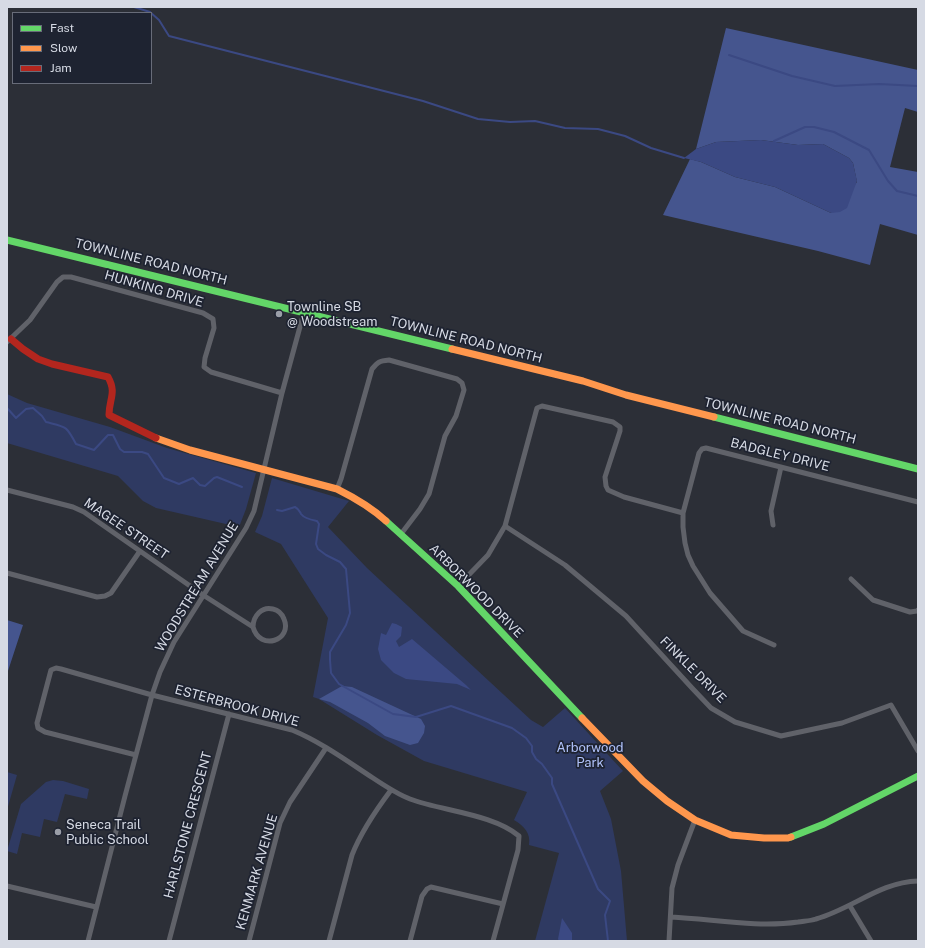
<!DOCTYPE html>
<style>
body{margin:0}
#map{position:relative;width:925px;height:948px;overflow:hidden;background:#2c2f37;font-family:"Public Sans",sans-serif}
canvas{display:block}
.frame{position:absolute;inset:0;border:8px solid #d6dae4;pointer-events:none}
.legend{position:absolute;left:12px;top:12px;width:140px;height:72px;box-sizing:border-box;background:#1e2331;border:1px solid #686c79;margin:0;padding:5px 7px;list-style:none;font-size:12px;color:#d6dae4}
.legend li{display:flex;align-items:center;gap:8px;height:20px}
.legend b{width:20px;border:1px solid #686c79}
</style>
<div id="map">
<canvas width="925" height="948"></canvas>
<div class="frame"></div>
<ul class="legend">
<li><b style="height:5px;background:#63d668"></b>Fast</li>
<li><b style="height:5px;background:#ff974d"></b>Slow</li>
<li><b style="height:5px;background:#b3261e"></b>Jam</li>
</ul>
</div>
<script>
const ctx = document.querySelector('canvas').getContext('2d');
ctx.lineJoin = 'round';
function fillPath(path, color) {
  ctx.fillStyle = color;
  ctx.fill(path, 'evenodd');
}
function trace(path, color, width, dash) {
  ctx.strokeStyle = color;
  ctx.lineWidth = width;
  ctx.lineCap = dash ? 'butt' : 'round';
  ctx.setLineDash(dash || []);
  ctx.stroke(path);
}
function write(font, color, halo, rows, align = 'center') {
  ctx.font = font + ' "Public Sans",sans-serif';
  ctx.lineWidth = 3.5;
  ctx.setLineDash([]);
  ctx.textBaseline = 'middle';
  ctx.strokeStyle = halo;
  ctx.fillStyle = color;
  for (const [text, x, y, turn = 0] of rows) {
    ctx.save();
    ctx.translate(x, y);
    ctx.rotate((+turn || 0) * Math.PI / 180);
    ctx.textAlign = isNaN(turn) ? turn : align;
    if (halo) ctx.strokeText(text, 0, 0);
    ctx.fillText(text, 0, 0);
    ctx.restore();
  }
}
fillPath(new Path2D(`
 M7,394L27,403L110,427L167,448L256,473L246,509L239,527L156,508L143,501L118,476L7,443Z
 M272,478L349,501L328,527L367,568L531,720L543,727L565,708L623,771L600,791L611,819L621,871L627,941H535L559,853L529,845C531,833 524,826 514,820L527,792L424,761L377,735L319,699L313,697L328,618L281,544L255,532L262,516Z
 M7,772L17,775L7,810Z
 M53,780L63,781L89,789L87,799L65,794L57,822L44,819L40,837L22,833L17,854L7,851L21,804L46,782Z`), '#2f3a62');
fillPath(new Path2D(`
 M726,28L918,70V112L905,108L890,167L918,172V235L880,224L870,265L818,251L663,215L690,159L701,162L735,177L775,187L831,213L857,182L853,163L849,158L823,144L798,145L761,140L716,142L696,149Z
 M7,620L23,625L7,674Z
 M342,686L352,687L421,719L425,726L424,733L418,743L410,745L385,736L368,723L330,702L319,699Z`), '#45558e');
fillPath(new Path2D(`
 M761,140L798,145L823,144L849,158L853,163L857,181L847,208L840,212L831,213L775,187L735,177L701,162L684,158L696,149L716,142Z
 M392,623L396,624L402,627L401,636L396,641L399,647L412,639L466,685L471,690L457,684L406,679L394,673L381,660L378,649L381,633L386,635Z
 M562,918L572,933V941H559L558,939Z`), '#3b4983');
trace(new Path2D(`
 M134,7L150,12L159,20L169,36L423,101L478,119L510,122L535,121L565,128L598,129L625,136L651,148L684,158
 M729,55L792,76L835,86L879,84L918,86
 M774,141L805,127H814L834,132L869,150L888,181L897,191L918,196
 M7,408L16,418L26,409L33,408L42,416L46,422C66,427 66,425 76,444L94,450L108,435H113L120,449L124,452H142L148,454L164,478L179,484L193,478L200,485L205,486L214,478L217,477L242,487
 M277,510L282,511L295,507C299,509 299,510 301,514C305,519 312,520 317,521L319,524L316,544L318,549L326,555L340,562L346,569L350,613L346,625L330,652V660L331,673L339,684L393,714L416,717L451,706L512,728L526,738L532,746V752L536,759L542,764L552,778V784L598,889L610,901L605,915L608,941`), '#3b4983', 2);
trace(new Path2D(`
 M7,342L30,320L57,282L63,277H71L203,313L213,319L214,328L205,358L204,367L211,372L282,393
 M337,489L341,479L372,369C378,362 379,361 389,360L457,379L462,383L464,390L456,416L445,436L429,494L420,509L401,534
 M7,490L73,507L84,512L203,595L253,627C260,652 293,640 284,619C282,614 278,610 273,609C262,606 253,616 253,627
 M773,525L771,511L781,467
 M505,526L565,565L626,616L692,688L711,708L735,722L781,736L842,723L891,705L918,751
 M7,573L97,597L105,596L111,593L140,551
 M851,579L873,600L910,612L917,611L918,610
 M458,586L488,555L505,526L537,408L542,406L613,422L620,427V431L605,477L606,486L608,490L624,497L683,513
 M774,645L743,631L710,593L693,566L688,555L685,543L683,527V513L699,453L702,449L706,448L918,502
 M136,755L45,732L38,728L37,723L51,670L56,668L61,669L152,695L292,730C321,742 347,761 373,778C385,786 397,794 410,799C442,811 493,814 519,836L518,850L493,941
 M7,886L96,907
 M850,906L871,941
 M671,917C713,919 756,928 798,922C804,921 810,921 816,919C852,909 880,882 918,881
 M88,941L125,796L152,695L160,672L174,642L246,528L254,511L282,393L304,312
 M169,941L229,714
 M249,941L280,823L290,802L326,748
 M329,941L352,855C361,832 376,810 391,790
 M410,941L422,896L427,889L431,887L503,904
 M669,941L672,888L678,865L695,820`), '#606269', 5);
trace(new Path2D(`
 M7,240L452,349
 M714,417L918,469
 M386,521L458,586L582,718
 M791,837L824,824L918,776`), '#63d668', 7);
trace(new Path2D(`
 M452,349L583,381L626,395L714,417
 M156,438L190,450L337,489C355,498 371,507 386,521
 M582,718L643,781L667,801L695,820L731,835L764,838H788L791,837`), '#ff974d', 7);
trace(new Path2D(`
 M11,339L23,349L38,359L52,364L108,377C117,393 109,399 109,415L156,438`), '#b3261e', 7);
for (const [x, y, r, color] of [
 [279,314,4,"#9a9ea7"],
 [58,832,4,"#9a9ea7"]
]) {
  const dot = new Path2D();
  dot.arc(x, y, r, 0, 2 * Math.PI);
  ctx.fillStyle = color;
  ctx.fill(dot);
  trace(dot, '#1e2331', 1.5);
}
write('13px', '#d6dae4', '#1e2331', [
 ["TOWNLINE ROAD NORTH",151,262,14],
 ["HUNKING DRIVE",154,289,16],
 ["TOWNLINE ROAD NORTH",466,340,14],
 ["TOWNLINE ROAD NORTH",780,421,14],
 ["BADGLEY DRIVE",780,455,14],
 ["MAGEE STREET",126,529,34],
 ["WOODSTREAM AVENUE",197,587,-59],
 ["ARBORWOOD DRIVE",476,591,45],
 ["FINKLE DRIVE",693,670,45],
 ["ESTERBROOK DRIVE",237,706,15],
 ["HARLSTONE CRESCENT",188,825,-75],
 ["KENMARK AVENUE",257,872,-74]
]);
write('13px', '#d6dae4', '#1e2331', [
 ["Townline SB",287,307],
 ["@ Woodstream",287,322],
 ["Seneca Trail",66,825],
 ["Public School",66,840]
], 'left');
write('13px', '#b0c2fa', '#1e2331', [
 ["Arborwood",590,748],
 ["Park",590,763]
]);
</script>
